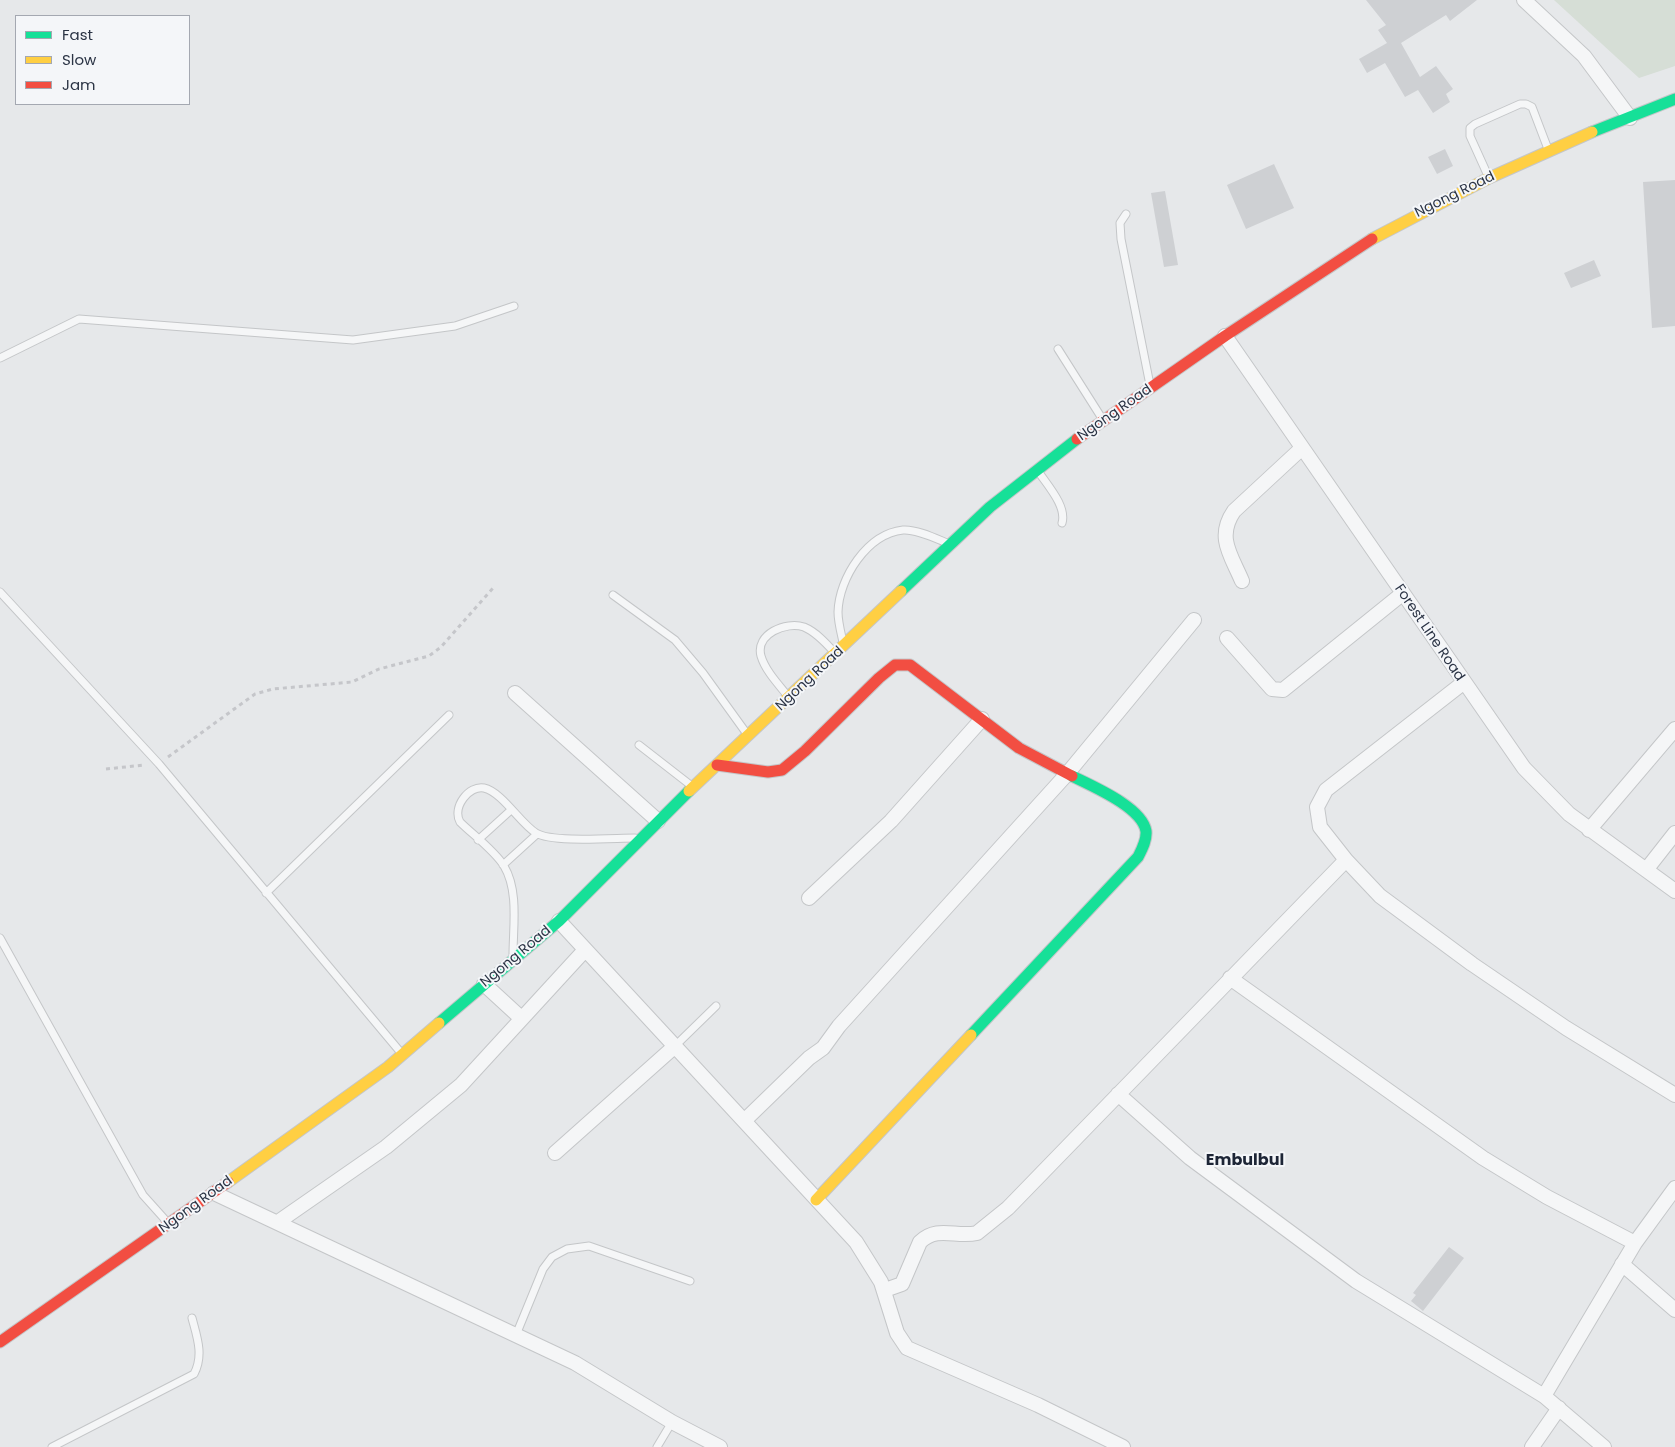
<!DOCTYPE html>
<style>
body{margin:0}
#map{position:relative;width:1675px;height:1447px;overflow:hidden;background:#e6e8ea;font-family:Poppins,sans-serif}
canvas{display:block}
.legend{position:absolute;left:15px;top:15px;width:175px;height:90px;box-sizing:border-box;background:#f4f6f9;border:1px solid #a4a8b1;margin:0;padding:6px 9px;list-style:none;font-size:15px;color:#2b3445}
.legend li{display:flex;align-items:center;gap:10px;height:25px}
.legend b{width:25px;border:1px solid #a4a8b1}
</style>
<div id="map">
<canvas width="1675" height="1447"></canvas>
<ul class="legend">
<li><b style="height:6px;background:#16e098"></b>Fast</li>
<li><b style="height:6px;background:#ffcf43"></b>Slow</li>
<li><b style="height:6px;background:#f24e42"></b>Jam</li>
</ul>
</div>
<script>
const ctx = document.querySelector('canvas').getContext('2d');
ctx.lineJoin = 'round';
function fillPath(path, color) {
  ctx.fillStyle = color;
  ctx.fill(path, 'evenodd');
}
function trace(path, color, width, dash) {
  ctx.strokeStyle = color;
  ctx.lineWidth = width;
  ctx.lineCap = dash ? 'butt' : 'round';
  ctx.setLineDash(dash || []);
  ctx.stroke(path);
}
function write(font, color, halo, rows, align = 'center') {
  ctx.font = font + ' Poppins,sans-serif';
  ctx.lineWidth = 4;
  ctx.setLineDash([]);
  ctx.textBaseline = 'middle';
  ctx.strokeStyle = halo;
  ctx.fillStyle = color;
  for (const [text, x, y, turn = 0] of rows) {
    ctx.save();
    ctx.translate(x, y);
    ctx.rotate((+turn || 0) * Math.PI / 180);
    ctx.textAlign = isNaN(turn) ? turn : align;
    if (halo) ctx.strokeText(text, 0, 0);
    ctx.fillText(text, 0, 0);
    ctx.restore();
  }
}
fillPath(new Path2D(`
 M1554,0H1675V66L1639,78Z`), '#d6ded6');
fillPath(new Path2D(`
 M1366,0H1477L1450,21L1446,15L1401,43L1420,77L1436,66L1453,89L1446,94L1450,102L1433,113L1418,90L1405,97L1385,63L1367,73L1359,59L1387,43L1378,30L1386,25Z
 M1445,149L1453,166L1437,174L1428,157Z
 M1274,164L1294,208L1246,229L1227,185Z
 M1675,180V326L1652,328L1643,182Z
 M1165,191L1178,265L1164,267L1151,193Z
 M1594,260L1601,276L1571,288L1564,273Z
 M1449,1247L1464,1258L1423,1311L1411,1301L1416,1295L1413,1293Z`), '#ced0d3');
const lane = new Path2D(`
 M1489,178L1470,136V128L1475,124L1520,104H1526L1532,107L1548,149
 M1126,214L1120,223L1121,239L1150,385
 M1058,349L1103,420
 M0,358L79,319L353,340L455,326L514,306
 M1038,471C1047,485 1067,506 1062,523
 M0,592L159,764L402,1054
 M613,595L675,640L703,673L747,734
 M843,642C841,633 838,622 838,612C839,578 867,534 903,530C916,529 935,538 947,543
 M787,695C778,684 765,670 761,656C755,634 786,621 804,627C816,632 826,643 834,652
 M639,745L693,787
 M478,840L511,810
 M503,865L537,834
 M266,893L449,715
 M0,938L143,1195L169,1224
 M513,955C513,927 519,891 504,866C495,851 472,834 460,822C452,807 469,785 484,788C502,792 520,823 536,833C552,843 614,838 635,838
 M674,1047L716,1006
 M516,1335L543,1269L552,1257L567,1249L589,1246L690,1281
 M52,1447L194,1374C204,1355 197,1337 192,1318
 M657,1447L672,1422`);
const street = new Path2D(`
 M1524,0L1584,56L1630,118
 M1225,336L1524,768L1569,814L1675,891
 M1242,581C1231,555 1216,537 1234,511L1302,448
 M1227,638L1272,689L1283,690L1402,594
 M1463,683L1326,790L1317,807L1320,827L1346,860L1380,896L1472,964L1566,1028L1675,1095
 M515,693L658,821
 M1589,830L1675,729
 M1646,870L1675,833
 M809,898L891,821L982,719
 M559,921L856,1242L881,1282L897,1333L907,1348L1038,1405L1123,1447
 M1230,978L1483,1158L1547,1197L1635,1243
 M484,984L521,1018
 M1118,1094L1190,1158L1356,1281L1544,1396L1604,1447
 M744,1121L809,1058L823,1048L839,1026L1067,774L1194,620
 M555,1153L674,1047
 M214,1193L575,1363L672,1422L720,1447
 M278,1222L386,1147L461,1085L584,951
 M1622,1264L1675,1310
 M885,1290L902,1284L920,1242C938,1225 956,1238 977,1233L1008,1208L1346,860
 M1544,1396L1635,1243L1675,1188
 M1532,1447L1559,1408`);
const fast = new Path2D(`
 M1592,132L1675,99
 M901,591L990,507L1077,439
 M439,1023L559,921L689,791
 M971,1035L1138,857C1142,849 1147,840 1146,831C1142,807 1092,786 1072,776`);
const slow = new Path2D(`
 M1372,239L1489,178L1592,132
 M689,791L901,591
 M228,1182L388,1067L439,1023
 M816,1200L971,1035`);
const jam = new Path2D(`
 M1077,439L1225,336L1372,239
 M717,765L768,772L782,770L805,751L879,678L895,665H910L1019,748L1072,776
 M0,1342L228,1182`);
trace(lane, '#c4c6c8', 9);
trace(street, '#c4c6c8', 16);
trace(fast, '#c4c6c8', 13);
trace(slow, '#c4c6c8', 13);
trace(jam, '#c4c6c8', 13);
trace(new Path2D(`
 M168,757L255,694L273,689L352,682L379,669L429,656L441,647L494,587
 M106,769L144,765`), '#c5c6ca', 3, [4, 4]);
trace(lane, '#f5f6f7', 7);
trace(street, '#f5f6f7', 14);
trace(fast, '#16e098', 11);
trace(slow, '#ffcf43', 11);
trace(jam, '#f24e42', 11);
write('14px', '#2b3445', '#f4f6f9', [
 ["Ngong Road",1455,195,-26],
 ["Ngong Road",1115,413,-35],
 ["Forest Line Road",1429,633,56],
 ["Ngong Road",810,679,-43],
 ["Ngong Road",516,957,-40],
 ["Ngong Road",196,1205,-36]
]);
write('bold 16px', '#1d2536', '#f4f6f9', [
 ["Embulbul",1245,1161]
]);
</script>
